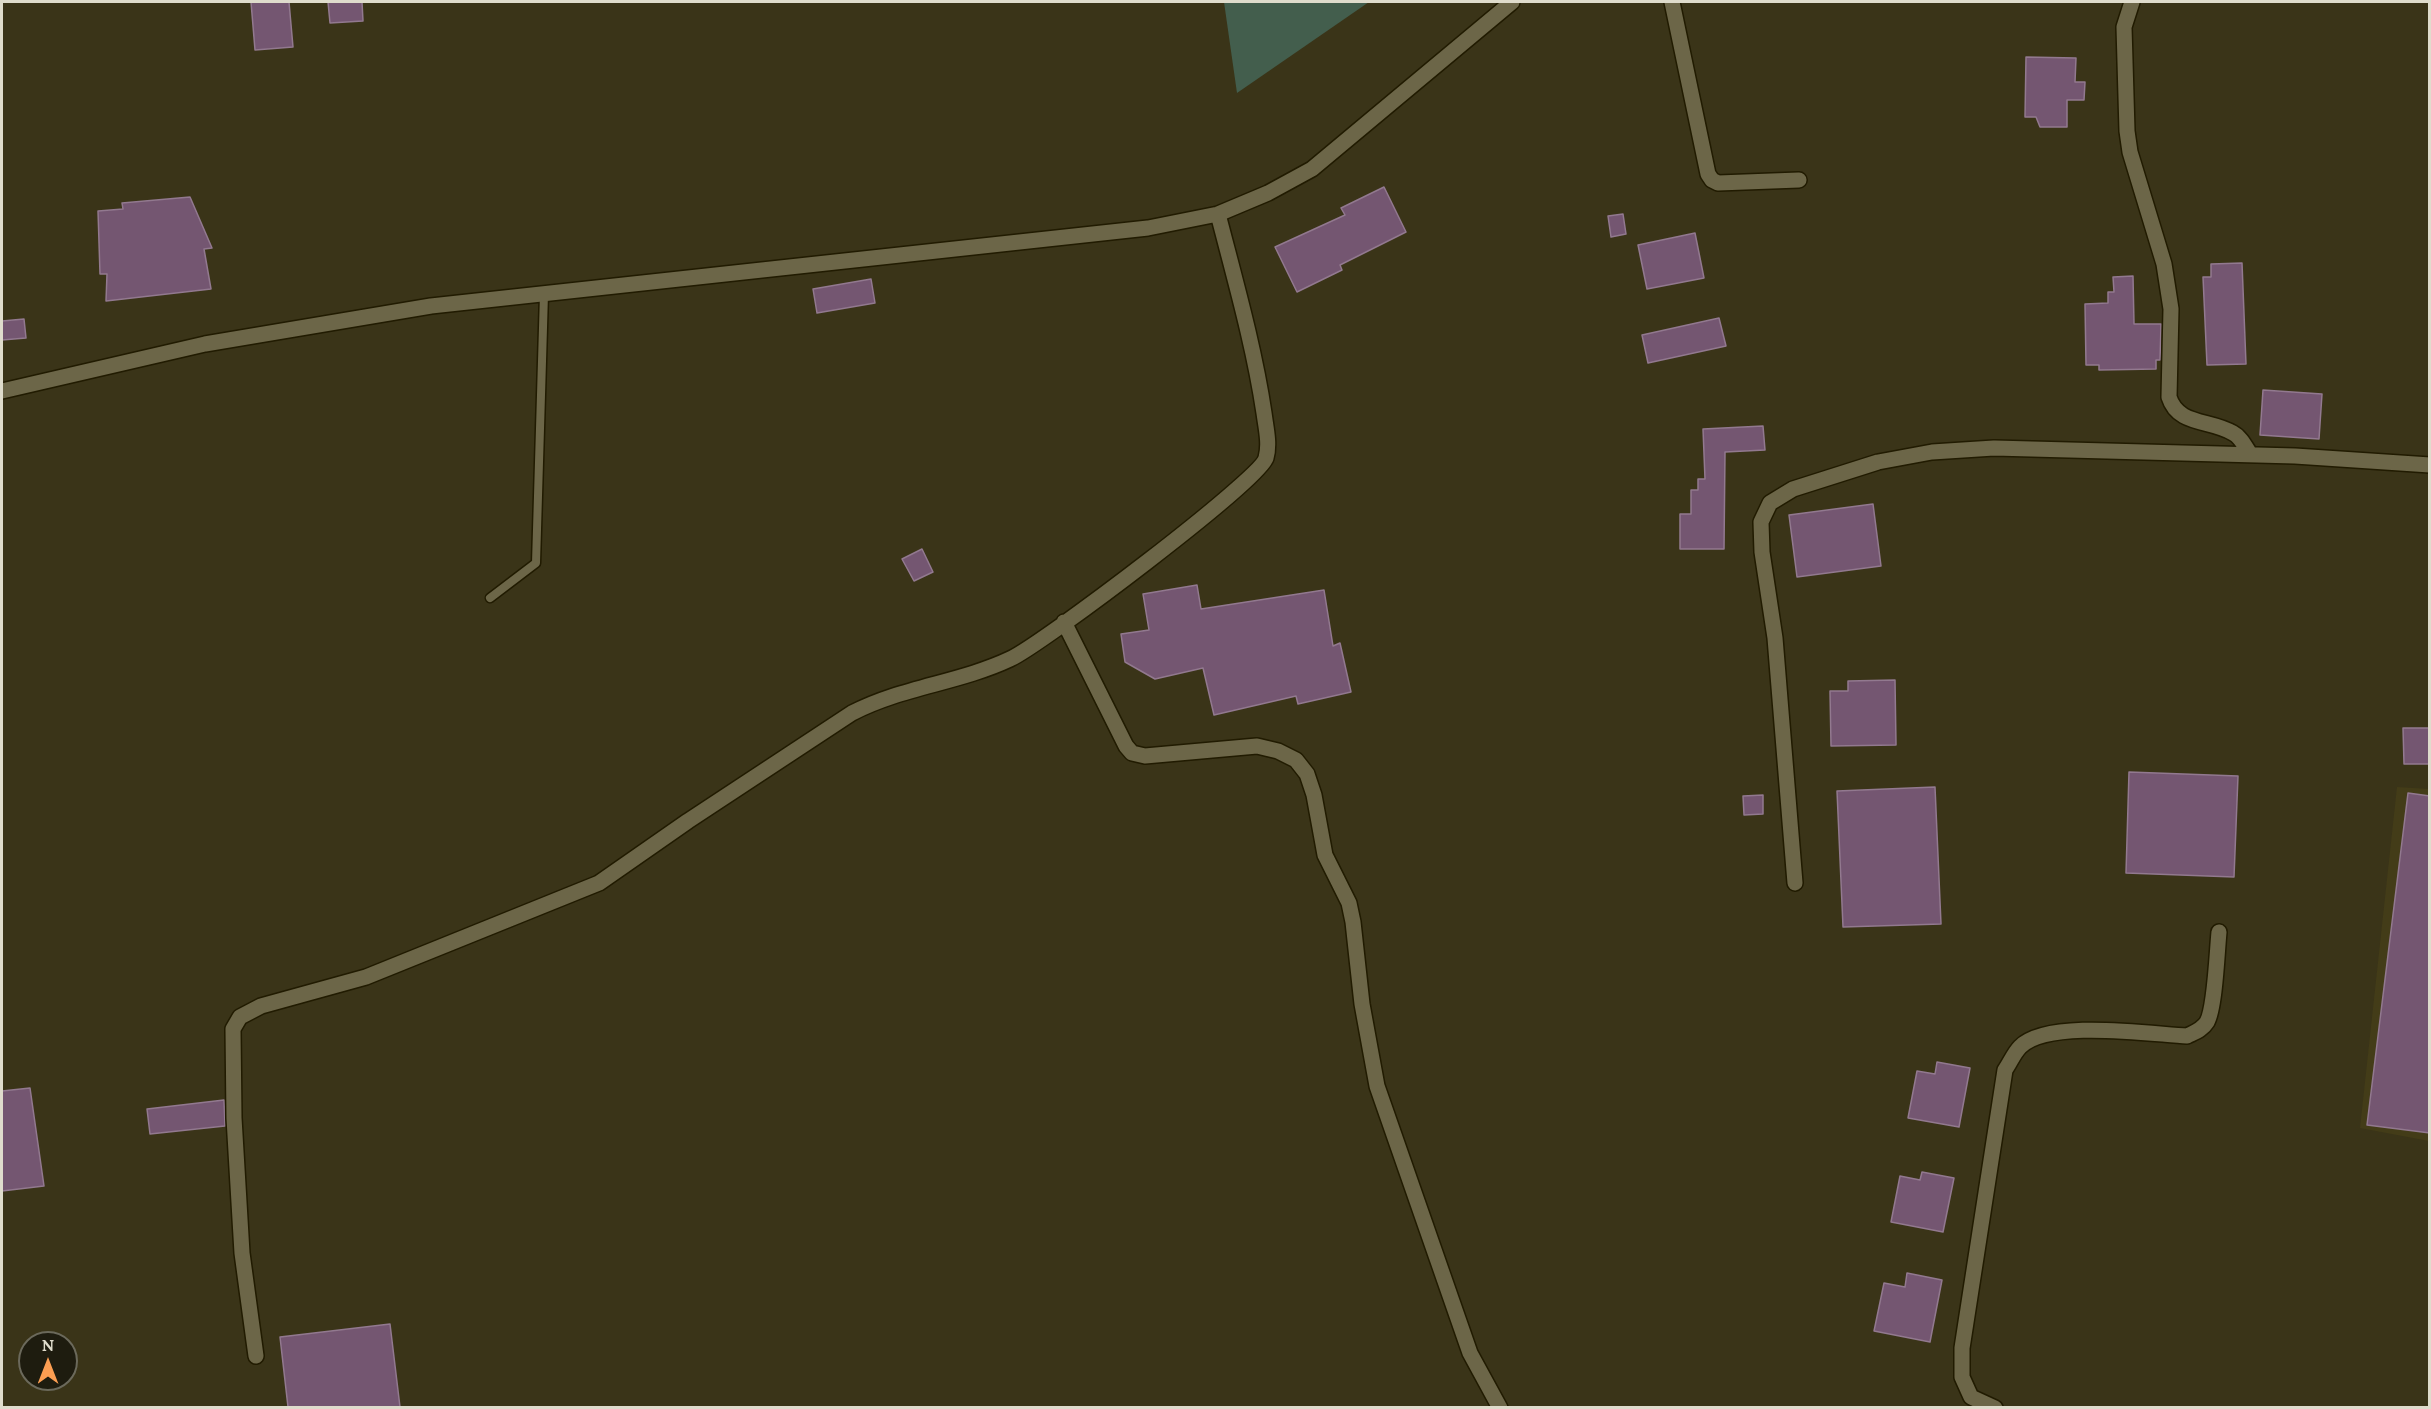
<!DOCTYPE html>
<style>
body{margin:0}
#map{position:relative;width:2431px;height:1409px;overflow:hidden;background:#3a3418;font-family:Lora,serif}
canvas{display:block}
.frame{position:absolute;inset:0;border:3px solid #dfdccc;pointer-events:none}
.north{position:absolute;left:18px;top:1331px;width:60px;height:60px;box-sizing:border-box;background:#1e1c0f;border:2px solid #6b695b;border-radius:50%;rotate:0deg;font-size:16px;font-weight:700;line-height:24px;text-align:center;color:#dfdccc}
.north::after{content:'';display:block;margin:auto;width:21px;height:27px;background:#fc9e52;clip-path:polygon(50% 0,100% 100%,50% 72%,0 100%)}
</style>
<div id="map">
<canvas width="2431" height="1409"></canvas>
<div class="frame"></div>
<div class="north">N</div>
</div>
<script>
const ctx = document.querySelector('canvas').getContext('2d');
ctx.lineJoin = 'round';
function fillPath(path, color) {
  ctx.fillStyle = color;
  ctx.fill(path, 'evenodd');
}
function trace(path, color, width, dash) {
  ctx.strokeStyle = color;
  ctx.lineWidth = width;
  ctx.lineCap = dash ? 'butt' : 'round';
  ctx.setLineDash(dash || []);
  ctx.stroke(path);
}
fillPath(new Path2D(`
 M2397,787L2429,789V1141L2360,1128Z`), '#433c18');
fillPath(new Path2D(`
 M1224,2H1369L1237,93Z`), '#435e4d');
const building = new Path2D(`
 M251,2H289L293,47L255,50Z
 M328,2H362L363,21L330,23Z
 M2026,57L2076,58L2075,82H2085L2084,100H2067V127H2040L2036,117H2025Z
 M1384,187L1406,232L1340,265L1342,270L1297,292L1275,247L1345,215L1341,208Z
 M190,197L212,248L204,249L211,289L106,301L107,274H100L98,211L123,209L122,203Z
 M1623,214L1626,234L1611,237L1608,216Z
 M1695,233L1704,278L1647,289L1638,245Z
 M2242,263L2246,364L2207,365L2203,277H2211V264Z
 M2133,276L2134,324H2161L2160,360H2156V369L2099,370V365H2086L2085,304L2108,303V292H2114L2113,277Z
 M871,279L875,303L817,313L813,289Z
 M1719,318L1726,346L1648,363L1642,335Z
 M24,319L26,338L2,340V321Z
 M2263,390L2322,394L2319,439L2260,435Z
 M1763,426L1765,450L1725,452L1724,549H1680V514H1691V490H1698V479H1705L1703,429Z
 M1873,504L1881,566L1797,577L1789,515Z
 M922,549L933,572L914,581L902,559Z
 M1197,585L1201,609L1324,590L1333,646L1340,643L1351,692L1298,704L1296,696L1214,715L1203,668L1155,679L1125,662L1121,634L1149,630L1143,594Z
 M1895,680L1896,745L1831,746L1830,691H1848V681Z
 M2403,728H2430V764H2404Z
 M2129,772L2238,776L2234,877L2126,873Z
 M1935,787L1941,924L1843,927L1837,791Z
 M2408,793L2430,796V1133L2367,1125Z
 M1763,795V814L1744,815L1743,796Z
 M1937,1062L1970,1068L1959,1127L1908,1118L1917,1071L1935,1074Z
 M30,1088L44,1186L2,1191V1091Z
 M224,1100L225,1126L150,1134L147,1109Z
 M1922,1172L1954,1178L1943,1232L1891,1222L1900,1176L1920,1180Z
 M1907,1273L1942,1280L1930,1342L1874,1331L1884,1283L1905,1287Z
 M390,1324L400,1407H288L280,1337Z`);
fillPath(building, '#745671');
trace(building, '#92798f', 1.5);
const lane = new Path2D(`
 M490,598L536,563L544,294`);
const street = new Path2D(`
 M1672,2L1708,174L1712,180L1718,183L1799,180
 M2132,2L2124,27L2127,131L2130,152L2164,264L2171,309L2169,397C2178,426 2210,419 2233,433C2241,437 2246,448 2251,455
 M2,391L205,344L431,306L1148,228L1218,214L1268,193L1312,169L1512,2
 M1064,622L1126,746L1132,753L1145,756L1257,746L1278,751L1296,760L1307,774L1314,795L1325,855L1349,903L1353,922L1362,1004L1377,1086L1470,1353L1500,1408
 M1795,883L1775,638L1762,552L1761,522L1770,503L1793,489L1878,462L1932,452L1994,448L2295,456L2430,465
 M256,1356L242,1253L234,1118L233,1029L240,1017L261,1006L366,977L599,883L688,821L852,713C902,687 959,683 1010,659C1041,645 1260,480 1266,458C1270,444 1266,428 1264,413C1254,346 1235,280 1218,214
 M1995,1408L1971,1397L1962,1377V1348L2005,1070C2010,1063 2014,1053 2020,1047C2048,1019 2149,1034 2187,1036C2195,1032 2202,1030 2207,1022C2215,1008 2217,952 2219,932`);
trace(lane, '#211b01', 11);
trace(street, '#211b01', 18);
trace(lane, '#6c6648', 8);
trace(street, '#6c6648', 15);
</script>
